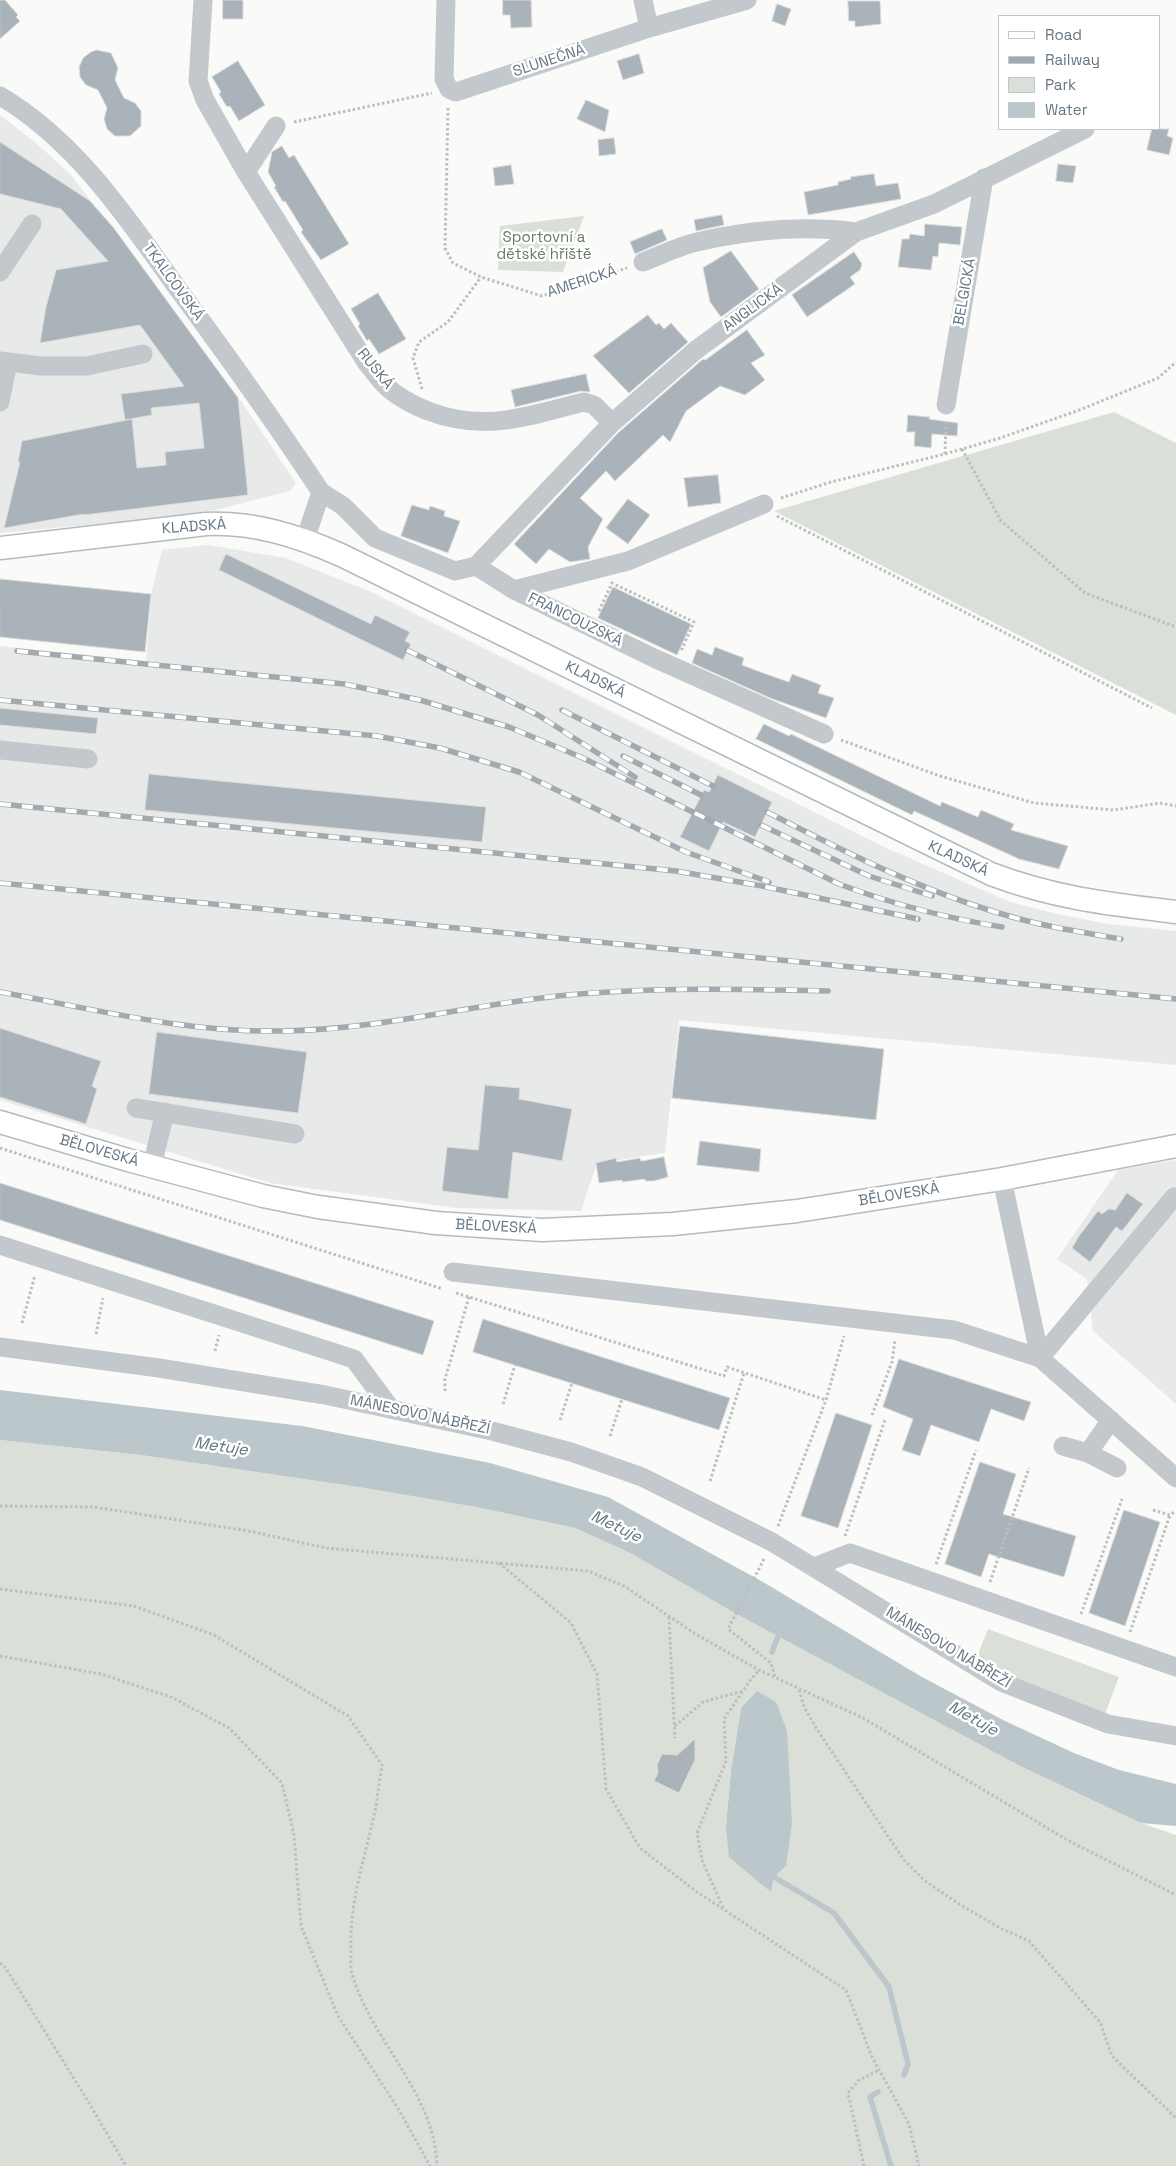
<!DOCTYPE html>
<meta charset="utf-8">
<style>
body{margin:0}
#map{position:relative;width:1176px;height:2166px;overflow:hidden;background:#fafaf8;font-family:"Space Grotesk",sans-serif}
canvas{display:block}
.legend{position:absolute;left:998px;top:15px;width:162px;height:115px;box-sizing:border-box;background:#fff;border:1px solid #c1c8cd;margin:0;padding:6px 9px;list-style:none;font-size:15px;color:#657683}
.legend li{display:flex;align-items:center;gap:10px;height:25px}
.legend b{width:25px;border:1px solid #c1c8cd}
</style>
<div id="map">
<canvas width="1176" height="2166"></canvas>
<ul class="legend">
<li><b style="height:6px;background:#fff"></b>Road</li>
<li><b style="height:6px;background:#a2aab0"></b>Railway</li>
<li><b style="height:14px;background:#dadfd7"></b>Park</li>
<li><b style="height:14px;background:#bbc7cb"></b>Water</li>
</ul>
</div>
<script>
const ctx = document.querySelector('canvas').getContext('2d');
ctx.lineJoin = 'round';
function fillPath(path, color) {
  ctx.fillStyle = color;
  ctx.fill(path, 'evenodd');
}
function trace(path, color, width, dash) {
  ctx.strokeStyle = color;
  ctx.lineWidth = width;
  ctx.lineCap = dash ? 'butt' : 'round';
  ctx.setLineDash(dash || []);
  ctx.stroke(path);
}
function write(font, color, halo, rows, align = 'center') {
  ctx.font = font + ' "Space Grotesk",sans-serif';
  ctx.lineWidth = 5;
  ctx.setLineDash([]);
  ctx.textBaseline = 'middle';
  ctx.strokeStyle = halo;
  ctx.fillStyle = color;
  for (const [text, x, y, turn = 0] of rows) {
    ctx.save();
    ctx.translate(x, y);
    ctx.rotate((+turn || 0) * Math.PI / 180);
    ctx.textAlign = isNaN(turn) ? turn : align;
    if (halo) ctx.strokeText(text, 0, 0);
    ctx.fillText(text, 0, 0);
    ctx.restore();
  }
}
fillPath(new Path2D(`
 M0,115L36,143L71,175L241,401L296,483L290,491L215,510L166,518L0,533Z
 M208,545L286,558L369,591L884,847L1010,902L1057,914L1108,924L1176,931V1065L679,1020L665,1153L597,1163L581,1211L456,1208L270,1183L0,1100V646L146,661L151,595L162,550Z
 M1176,1160V1404L1093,1331L1087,1279L1057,1259L1118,1170Z`), '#e8e9e9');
fillPath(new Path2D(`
 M584,216L563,272L498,270L500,226Z
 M1114,412L1176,443V715L774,511Z
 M0,1440L141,1455L365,1488L476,1507L575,1528L630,1553L740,1616L1020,1766L1141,1823L1176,1835V2166H0ZM741,1708L787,1731L786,1866L774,1877L771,1892L726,1826L731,1771Z
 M988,1629L1119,1677L1105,1714L1007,1676L976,1659Z`), '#dadfd7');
fillPath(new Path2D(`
 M0,1390L302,1426L490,1463L608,1497L763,1582L922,1677L1005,1721L1074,1753L1119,1770L1176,1784V1826L1141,1823L1020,1766L740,1616L630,1553L575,1528L476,1507L365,1488L141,1455L0,1440Z
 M757,1691L776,1702L787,1731L792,1824L786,1866L774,1877L771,1892L729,1857L726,1826L731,1771L741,1708Z`), '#bbc7cb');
trace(new Path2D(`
 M772,1652L781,1629
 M773,1870L774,1877L834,1913L889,1987L908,2064L904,2075
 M878,2092L870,2097L891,2166`), '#bbc7cb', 5.5);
const building = new Path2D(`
 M0,0H5L18,15L16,17L20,21L0,39Z
 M223,0H243V19H223Z
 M503,0H531L532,27L511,28L510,15H503Z
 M848,1H880L881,24L855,27V21H849Z
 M777,4L791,9L785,26L772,21Z
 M97,50L111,53L118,68L115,80L124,98L135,103L141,111V126L130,136H115L107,129L104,119L107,108L98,90L86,85L80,77L79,67L83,58L91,52Z
 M639,54L644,73L623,80L617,61Z
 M238,61L265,105L239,121L230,106L227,107L219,94L221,92L212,77Z
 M586,100L609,110L605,132L577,119Z
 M1152,129H1169L1167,136L1173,138L1169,155L1147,150Z
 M614,138L616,154L599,156L598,140Z
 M0,142L90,201L113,227L238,398L248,495L84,515V514L4,528L20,462H18L22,441L132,419L137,468L166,465L165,452L204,448L199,403L151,408L152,415L125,420L121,394L184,386L140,325L40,343L46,307L56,270L108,261L61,209L0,194Z
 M282,146L289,158L294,155L349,244L321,260L301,232L303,230L285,201L283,202L274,187L276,186L268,172L272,152Z
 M1058,164L1076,166L1073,183L1056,181Z
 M511,165L514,184L495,186L493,168Z
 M874,174L876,186L898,183L901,199L808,215L804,192L838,185V182L851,179V177Z
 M722,215L724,225L696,231L694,220Z
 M925,224L962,227L960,245L939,243L938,257L933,256L931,270L898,267L902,239H909L910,234L924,236Z
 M662,229L667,240L635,254L630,242Z
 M731,251L759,289L721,317L710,302L703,268Z
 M854,252L862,264L860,270L850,277L855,284L807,317L792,295Z
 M378,293L406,339L379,354L369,339L367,341L363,334L358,326L360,324L351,309Z
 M648,315L656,325L659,323L664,329L671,323L688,342L629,393L593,356Z
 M747,330L765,355L751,363L765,380L745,395L720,386L686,411L670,442L663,435L615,481L606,471L580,498L603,519L588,547L590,559L570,562L549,549L536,564L514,544L618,433L703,359L705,360Z
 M586,374L590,392L581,391L515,407L511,390Z
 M908,415L930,417L929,419L958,423L957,436L932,434L931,448L914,446L915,432H907Z
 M718,475L721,503L688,507L684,478Z
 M628,499L650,515L628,544L606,528Z
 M412,505L429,510L430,506L445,511L444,516L460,521L448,553L401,536Z
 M226,554L371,624L375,615L410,632L405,641L411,644L403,660L219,570Z
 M0,579L151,594L145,652L0,637Z
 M613,587L691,624L677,655L598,618Z
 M715,647L744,658L742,665L763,673L789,682L792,674L821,685L818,693L834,698L826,718L770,698L692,663L697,649L712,655Z
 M0,708L98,718L96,734L0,725Z
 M764,724L789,736L791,734L940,806L942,802L978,817L981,810L1014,824L1011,830L1068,846L1059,869L1019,859L914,811L912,815L756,739Z
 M149,774L486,807L482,842L145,810Z
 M718,775L772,802L755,837L723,822L709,851L680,837L704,790L709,792Z
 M680,1026L884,1049L876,1120L672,1098Z
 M0,1028L101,1061L92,1086L97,1089L86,1124L0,1097Z
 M157,1032L307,1052L298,1113L149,1094Z
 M485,1085L520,1088L519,1099L572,1109L562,1161L513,1152L508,1199L442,1191L447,1147L478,1150Z
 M700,1141L761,1149L759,1172L697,1165Z
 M664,1157L668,1177L654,1181H645V1179L622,1182V1180L599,1183L596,1163L616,1158L617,1162L640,1158L641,1161Z
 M0,1183L434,1321L423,1355L0,1220Z
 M1127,1193L1143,1204L1122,1231L1116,1227L1090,1262L1072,1248L1079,1236L1098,1211L1102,1214L1109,1209L1115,1210Z
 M483,1319L730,1398L719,1430L473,1352Z
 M899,1359L1031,1402L1024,1421L991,1409L979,1442L931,1425L920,1456L902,1450L913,1419L883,1407Z
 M836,1413L872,1425L838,1528L801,1516Z
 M980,1462L1016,1474L1003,1514L1076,1536L1064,1577L989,1554L981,1577L945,1564Z
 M1124,1510L1160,1522L1125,1626L1089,1613Z
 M695,1739V1760L679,1793L654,1781L658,1773L657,1765L662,1754L677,1755Z`);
fillPath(building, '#aab3b9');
trace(building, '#dcdcda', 1);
const major = new Path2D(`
 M0,548L206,524C255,522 298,536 341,555L991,874C1054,898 1109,904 1176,912
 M0,1122L128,1160L263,1196L318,1207L436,1223L542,1230L673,1224L797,1211L1002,1179L1176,1146`);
trace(major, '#b5babe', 25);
trace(new Path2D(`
 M448,108L445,248L453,263L481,277L542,296L627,268
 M294,122L432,93
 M422,389L413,358L419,342L448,322L481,277
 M962,449L1001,521L1085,593L1176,627
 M945,454L946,423
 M781,498L831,482L945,454L1000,438L1082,409L1158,378L1176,362
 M777,516L1152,708
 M599,611L612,583L694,622L681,651
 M841,740L940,776L1034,803L1114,810L1160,803L1176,806
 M0,1148L443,1289
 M456,1293L724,1376L727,1367L826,1400
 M22,1323L35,1275
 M96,1334L103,1298
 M215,1351L219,1335
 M445,1391V1379L469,1297
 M503,1404L515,1365
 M872,1415L892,1362L895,1340
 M560,1420L572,1383
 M610,1436L622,1399
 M710,1481L744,1373
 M0,1506L94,1507L249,1531L326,1548L588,1571L624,1586L697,1635L759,1670L863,1718L1069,1841L1176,1895
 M1153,1510L1170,1515L1176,1511
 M778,1526L826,1400L844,1336
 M845,1536L885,1420
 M764,1559L728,1629L771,1663L775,1677
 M499,1563L571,1623L597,1674L606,1789L640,1848L697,1892L846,1990L872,2057L909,2124L919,2166
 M936,1564L976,1450
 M990,1582L1029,1468
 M0,1589L134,1606L214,1635L348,1716L382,1765C380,1778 378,1792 376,1806C366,1855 349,1901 351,1951C351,1959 350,1967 352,1974C372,2042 435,2093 437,2166
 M1081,1614L1122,1499
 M669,1617L675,1738
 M1130,1632L1170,1515
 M0,1656L101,1674L171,1697L229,1728L282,1783L294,1835L301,1926L338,2016L399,2110L430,2166
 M799,1690L804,1707L818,1731L904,1860L925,1881L959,1904L1000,1928L1029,1941L1100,2022L1112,2056L1176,2118
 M675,1726L703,1702L743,1691
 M723,1908L702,1860L697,1833L726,1761L724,1719L749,1682L759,1670
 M0,1963L5,1967L89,2103L126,2166
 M864,2166L848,2093L859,2080L879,2070`), '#bbbfc2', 3, [2.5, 2.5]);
trace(new Path2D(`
 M203,0L198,81L205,100L246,172
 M446,0L444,79L449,89L456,92L649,28L747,0
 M643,0L649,28
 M0,96C78,142 129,221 181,293C229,358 276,424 321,492
 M276,126L246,172L366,362C372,369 378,378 385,385C397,397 413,405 428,411C486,433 527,416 584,402L594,405L612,423
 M643,262C661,255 679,246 697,242C750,230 803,225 856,232
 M0,272L32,224
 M0,361L41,366H87L143,354
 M0,402L8,362
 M946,405L984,178
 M305,540L321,492L343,506L375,538L455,571L476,566L514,590L654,658L824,734
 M476,566L612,423L696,350L856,232L934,204L1085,129
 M514,590L628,561L764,504
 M0,750L88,759
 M136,1108L295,1134
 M152,1166L165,1112
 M1002,1179L1040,1358
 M0,1245L354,1359L391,1409
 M453,1272L954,1330L1040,1358L1176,1478
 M0,1347L159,1368L325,1395L492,1431L571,1452L642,1477L772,1542L1001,1682L1108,1724L1176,1736
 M1040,1358L1174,1197
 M1063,1446L1088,1453L1111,1420
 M1088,1453L1117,1468
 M814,1567L850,1553L1176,1667`), '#c3c8cc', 19);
trace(major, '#fff', 22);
const rail = new Path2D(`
 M407,650L538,715L635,777
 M17,651L344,684L420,700L509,727L583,758L839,884C892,904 946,918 1002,927
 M0,700L377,736L440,748L519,772L686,852L769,882
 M562,710L713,786
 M623,756L701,795
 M0,804L676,871L762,886L918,919
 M767,812C843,851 920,890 1002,914C1041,926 1081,932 1121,939
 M761,825L869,876L932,896
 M0,883L1176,999
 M0,992C93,1009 187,1033 282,1031C379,1030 472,1004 568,995C655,987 741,989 828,991`);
trace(rail, '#a2aab0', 5.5);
trace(rail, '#fff', 4, [11]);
write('15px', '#657683', '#fff', [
 ["SLUNEČNÁ",549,61,-18],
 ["TKALCOVSKÁ",173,282,54],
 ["AMERICKÁ",582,282,-18],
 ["BELGICKÁ",965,292,-80],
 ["ANGLICKÁ",753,308,-36],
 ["RUSKÁ",375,369,51],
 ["KLADSKÁ",194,527,-4],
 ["FRANCOUZSKÁ",575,620,26],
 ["KLADSKÁ",595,680,26],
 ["KLADSKÁ",958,859,25],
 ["BĚLOVESKÁ",99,1151,16],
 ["BĚLOVESKÁ",899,1195,-9],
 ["BĚLOVESKÁ",496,1227,3],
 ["MÁNESOVO NÁBŘEŽÍ",420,1415,12],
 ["MÁNESOVO NÁBŘEŽÍ",948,1648,31]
]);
write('15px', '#687a64', '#fff', [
 ["Sportovní a",544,238],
 ["dětské hřiště",544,255]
]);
write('italic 16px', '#60757c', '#fff', [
 ["Metuje",221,1447,8],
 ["Metuje",616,1527,25],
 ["Metuje",973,1719,29]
]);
</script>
